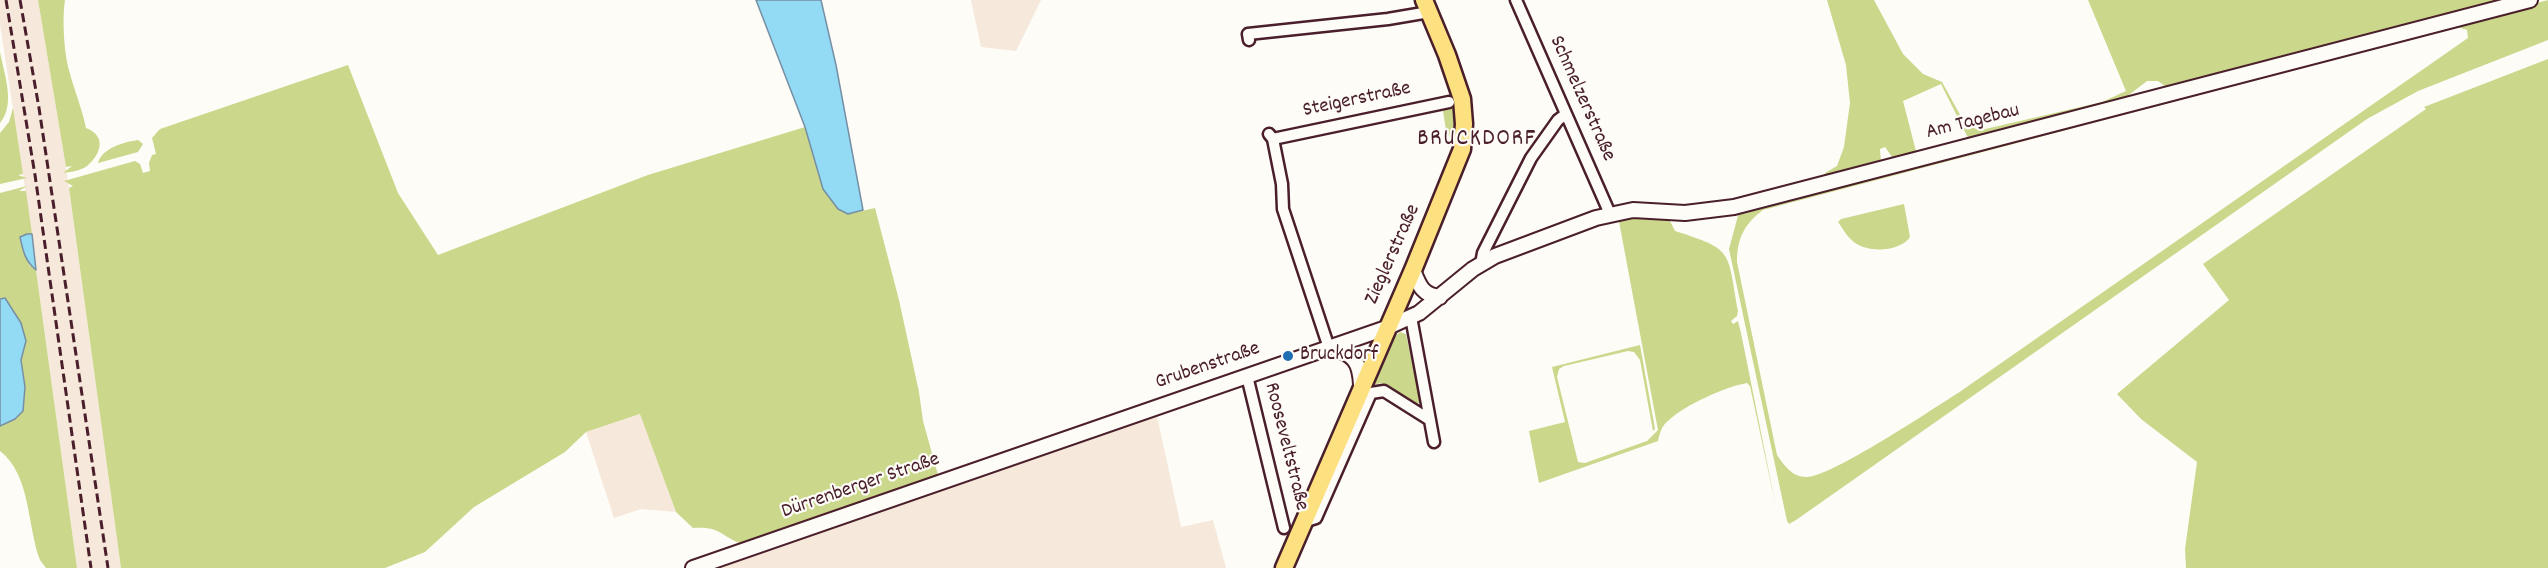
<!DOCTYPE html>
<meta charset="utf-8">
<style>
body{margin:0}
canvas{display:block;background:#fdfcf7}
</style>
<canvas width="2548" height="568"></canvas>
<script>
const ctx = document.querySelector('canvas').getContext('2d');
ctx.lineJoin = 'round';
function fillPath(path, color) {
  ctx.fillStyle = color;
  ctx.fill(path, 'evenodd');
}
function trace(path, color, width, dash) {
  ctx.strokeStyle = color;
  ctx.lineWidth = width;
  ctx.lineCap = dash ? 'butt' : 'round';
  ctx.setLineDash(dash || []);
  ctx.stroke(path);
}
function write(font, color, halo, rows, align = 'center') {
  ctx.font = font + ' Dekko,sans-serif';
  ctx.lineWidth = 4.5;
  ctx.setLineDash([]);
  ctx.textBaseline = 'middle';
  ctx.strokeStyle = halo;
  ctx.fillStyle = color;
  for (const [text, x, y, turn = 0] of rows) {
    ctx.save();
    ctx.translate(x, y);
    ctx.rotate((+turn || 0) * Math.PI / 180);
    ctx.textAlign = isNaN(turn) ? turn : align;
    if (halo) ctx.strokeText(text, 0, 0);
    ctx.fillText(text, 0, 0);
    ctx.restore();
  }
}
fillPath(new Path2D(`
 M0,0H38L66,167L121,568H77L23,174L0,24Z
 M971,0H1041L1016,51L981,47Z
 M641,414L676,512L641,509L614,518L586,432Z
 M1157,416L1181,527L1213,520L1226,568H703L957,481Z`), '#f6e8da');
fillPath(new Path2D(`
 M38,0H65C62,18 64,52 69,70C74,90 82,108 86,128C107,136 101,154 87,166C80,171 70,172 63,173L72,166L66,167Z
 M1827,0H1874L1903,54L1923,74L1942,82L1964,122L1969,127L1981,130L2102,102L2126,91L2088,0H2511L2178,84L2169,89L2158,81H2147L2121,101L1970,142L1941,84L1903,101L1917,155L1895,161L1885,147L1880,149L1881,163L1825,180V173L1837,166L1844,147L1850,103L1846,65Z
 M2548,0V40L2418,91L2367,119L1796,520L1789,524L1787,521L1729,249L1739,212ZM2457,27L2467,30L2468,38L1961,391C1936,407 1828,479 1806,477C1792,477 1784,465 1777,455L1737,262C1737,239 1744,224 1763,210Z
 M0,52C4,74 16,104 0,123Z
 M2548,59V568H2186L2185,549L2197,462L2141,419L2117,394L2229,300L2203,264L2426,109L2424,107Z
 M348,65L398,193L438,255L648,175L805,127L823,189L848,214L875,208L899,300L919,392L923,421L938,475L935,479L746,545C720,538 724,526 693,528L676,512L640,414L586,432L565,452L474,507L425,552L385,568H121L69,188L73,186L64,181L135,161L140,164L143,173L150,171L149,163L152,155L156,154L152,138L160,129Z
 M1451,106H1454V135L1451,137L1447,136L1443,111L1426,114V111Z
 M13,108L23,174L18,175L27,178L0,184V133L9,122Z
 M138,140L143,144L138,152L98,163C102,148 124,142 138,140Z
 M27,186L19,191H26L32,234H27L29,265L36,270L77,568H46L40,560C27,526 31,475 0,451V193Z
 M1904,204L1910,237C1901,251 1871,253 1857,244C1849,240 1843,229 1838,222L1841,219Z
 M1618,216H1663L1669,219L1675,231C1735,250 1727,251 1738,311L1737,316L1731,321L1733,324L1738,321L1741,333L1776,507L1750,386L1747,383C1725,387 1685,405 1669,420C1662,425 1660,432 1658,441L1539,483L1529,431L1565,422L1552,367L1640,345L1655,429L1653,431L1640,360L1634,352L1628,351L1564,366L1559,369L1557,377L1578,462L1585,463L1647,441L1658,430Z
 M1400,332L1406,334L1420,402L1416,405L1381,383L1373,385L1392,339Z`), '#cbd78a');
const water = new Path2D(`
 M756,0H821L836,65L863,210L848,214L838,209L823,189L805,127Z
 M27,234H32L36,270C25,261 23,251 20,237Z
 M5,298L21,323L26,341L21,360L25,387L23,411L15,419L0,426V299Z`);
fillPath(water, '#93daf5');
trace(water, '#768fa4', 1.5);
const minor = new Path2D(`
 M1516,0L1610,214
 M1249,40L1248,34L1388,19L1429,12
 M1269,134L1273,139L1282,184L1283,209L1329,348
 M1273,139L1449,102
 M1481,264L1483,253L1531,158L1558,120L1566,114
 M1411,317L1434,442
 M1247,376L1284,528
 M1303,522L1316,518L1371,393L1384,391L1430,420`);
const tertiary = new Path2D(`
 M1413,270C1419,285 1422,295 1440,297
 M1331,347C1354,355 1360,361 1361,385
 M693,568L1386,328L1419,313L1473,269L1495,256L1596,218L1633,210L1685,213L1734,207L2530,0`);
const primary = new Path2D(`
 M1284,568L1413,270L1462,149L1464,124L1462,99L1447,55L1424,0`);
trace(minor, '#4a1f2b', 15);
trace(tertiary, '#4a1f2b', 18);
trace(primary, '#4a1f2b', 21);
trace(minor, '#fdfcf7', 10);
trace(tertiary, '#fdfcf7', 14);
trace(primary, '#fde080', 16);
trace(new Path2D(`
 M6,0L35,175L91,568
 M20,0L39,108L108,568`), '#4a1f2b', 3, [9, 4.5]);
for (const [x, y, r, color] of [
 [1288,356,6,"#1f6fb2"]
]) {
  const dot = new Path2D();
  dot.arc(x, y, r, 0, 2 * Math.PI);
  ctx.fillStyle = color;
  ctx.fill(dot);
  trace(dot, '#fdfcf7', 2);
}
write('21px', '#4a1f2b', '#fdfcf7', [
 ["Schmelzerstraße",1581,99,66],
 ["Steigerstraße",1357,101,-12],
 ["Am Tagebau",1973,123,-14],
 ["Zieglerstraße",1394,255,-66],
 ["Grubenstraße",1208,367,-19],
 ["Rooseveltstraße",1285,447,76],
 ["Dürrenberger Straße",861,487,-19]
]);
write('21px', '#4a1f2b', '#fdfcf7', [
 ["Bruckdorf",1300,356]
], 'left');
ctx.letterSpacing = '1.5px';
write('24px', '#4a1f2b', '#fdfcf7', [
 ["BRUCKDORF",1477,141]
]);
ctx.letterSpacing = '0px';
</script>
